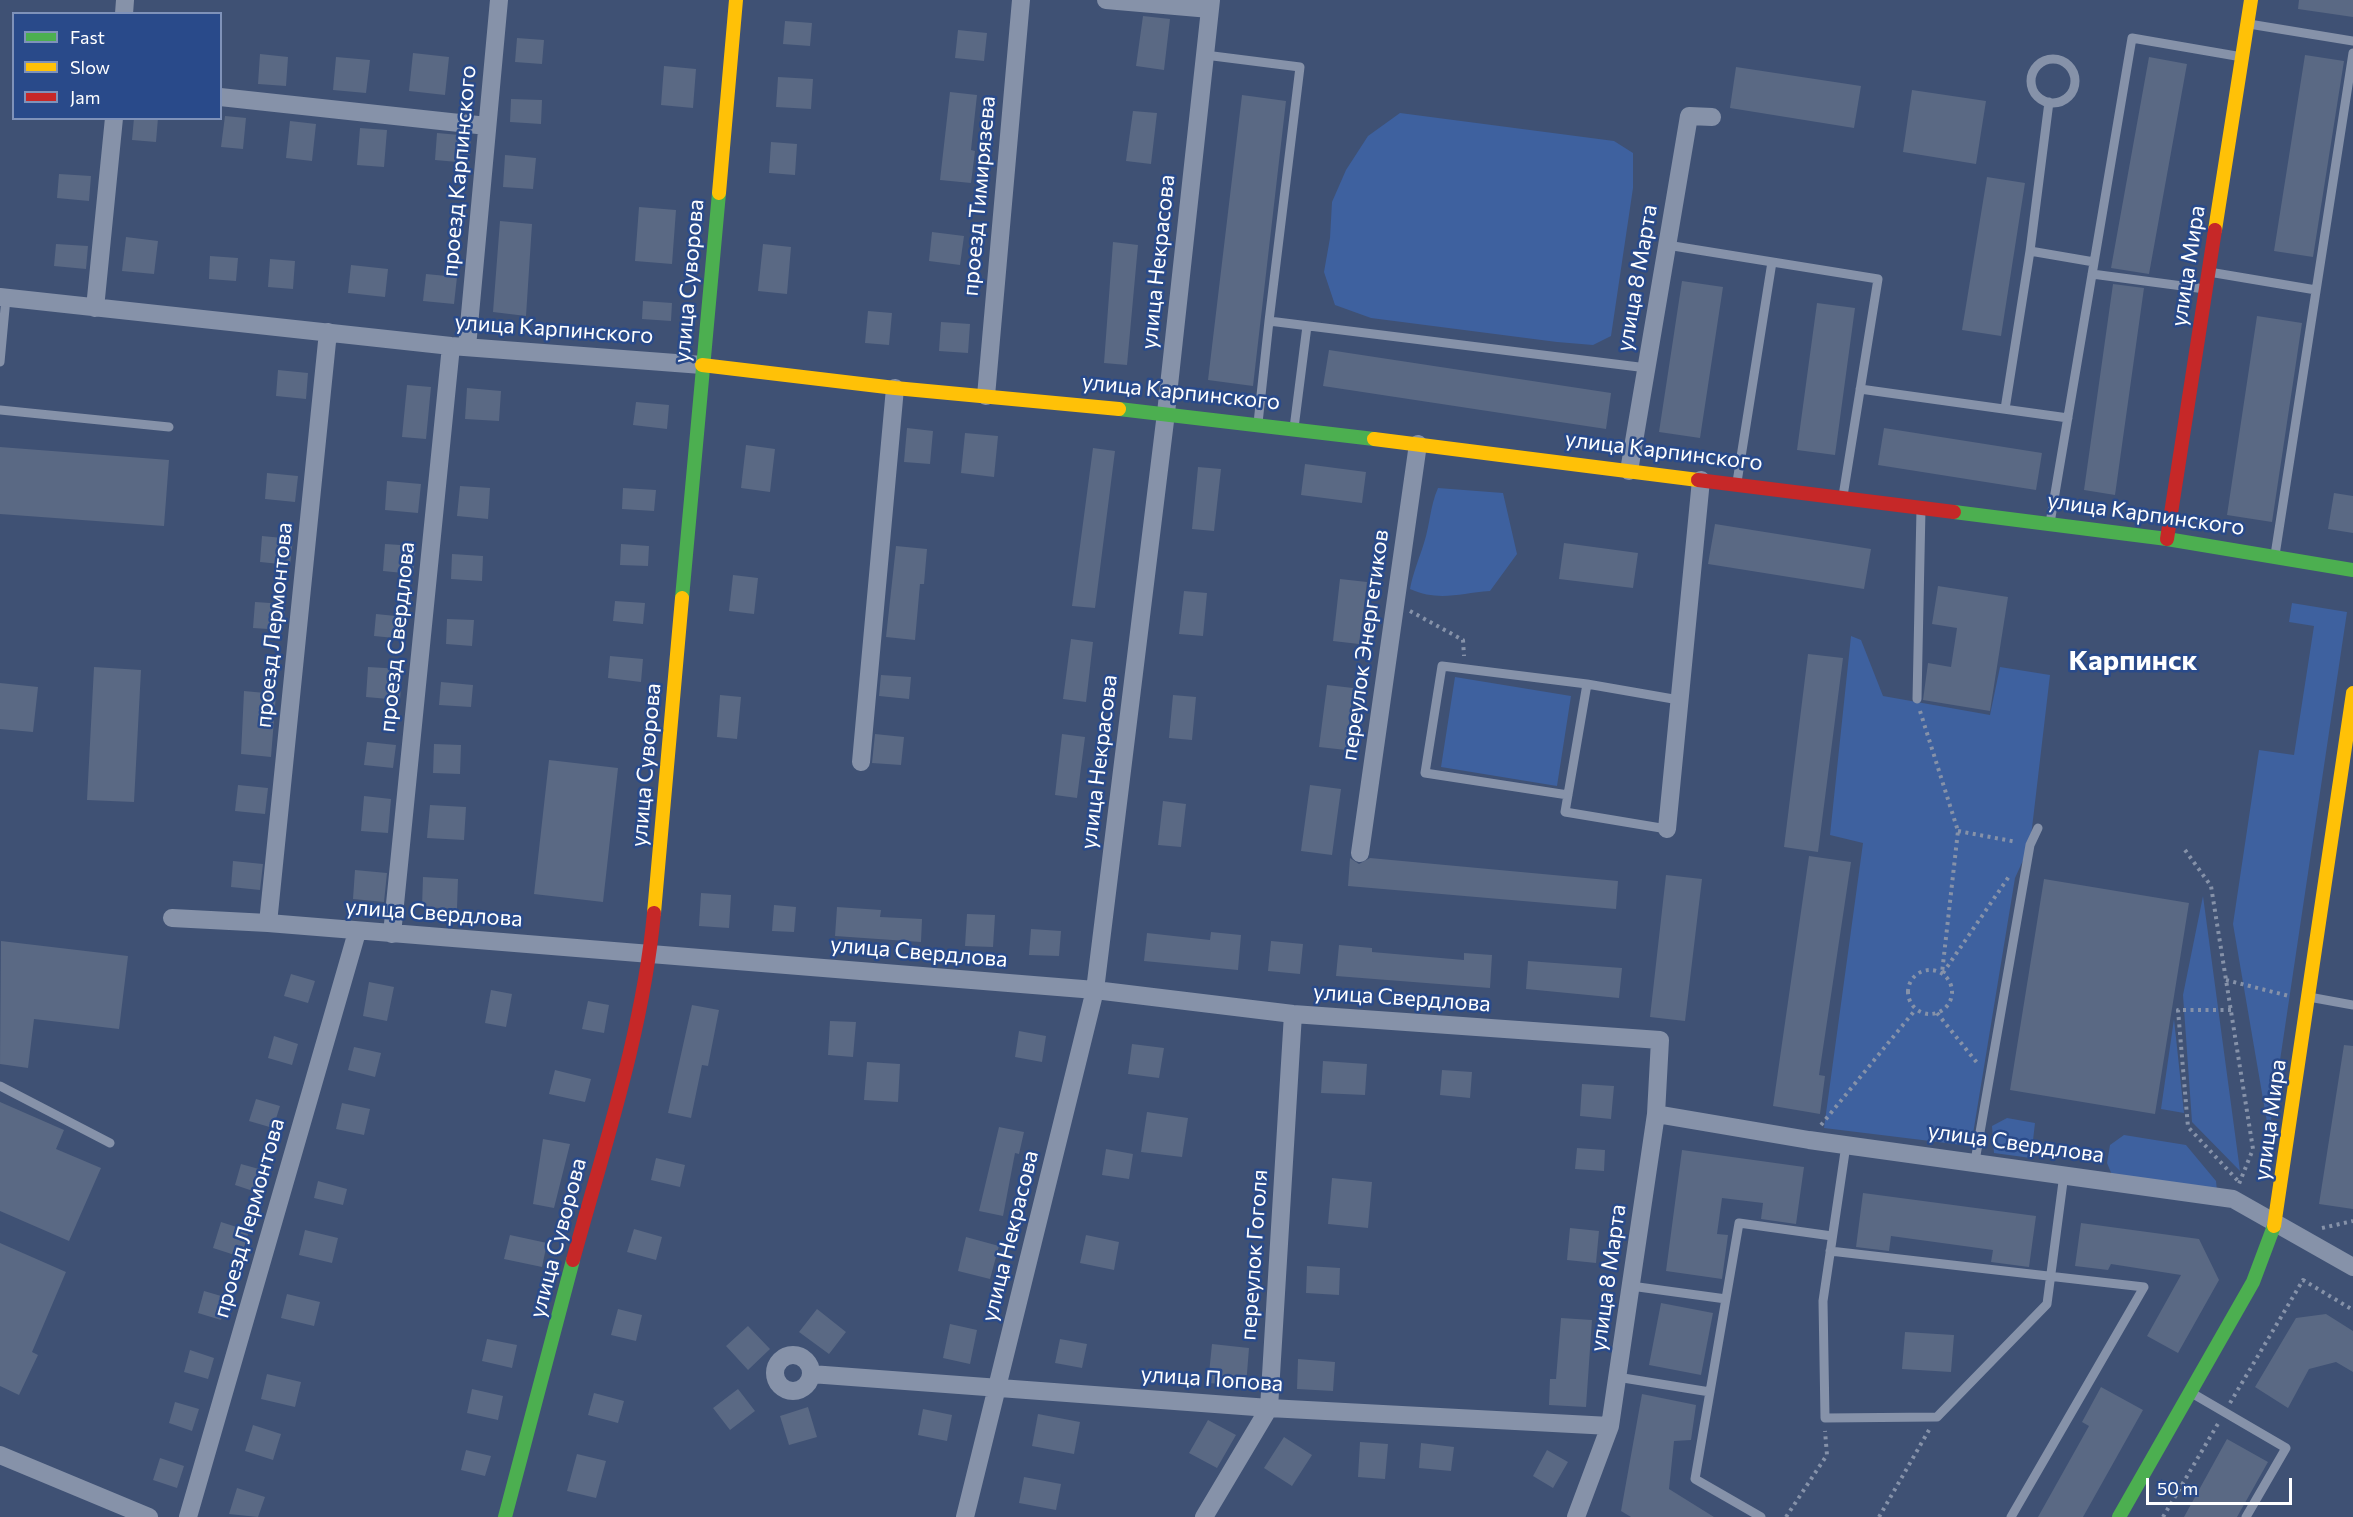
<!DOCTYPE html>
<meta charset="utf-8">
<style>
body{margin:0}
#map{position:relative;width:2353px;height:1517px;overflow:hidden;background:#3f5174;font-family:Commissioner,sans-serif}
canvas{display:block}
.legend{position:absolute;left:12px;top:12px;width:210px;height:108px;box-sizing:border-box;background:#294a8a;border:2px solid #7f92b9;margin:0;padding:8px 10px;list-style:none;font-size:18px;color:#fff}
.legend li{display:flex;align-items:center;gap:12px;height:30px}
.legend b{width:30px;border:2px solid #7f92b9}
.scale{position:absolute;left:2146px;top:1478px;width:146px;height:27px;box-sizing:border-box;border:3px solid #fff;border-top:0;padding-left:8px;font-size:18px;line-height:21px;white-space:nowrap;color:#fff;-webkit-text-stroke:4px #294a8a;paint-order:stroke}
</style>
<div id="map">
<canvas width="2353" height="1517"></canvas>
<ul class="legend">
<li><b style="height:8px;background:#4caf50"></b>Fast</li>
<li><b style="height:8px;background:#ffc107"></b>Slow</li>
<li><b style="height:8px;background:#c62828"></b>Jam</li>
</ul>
<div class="scale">50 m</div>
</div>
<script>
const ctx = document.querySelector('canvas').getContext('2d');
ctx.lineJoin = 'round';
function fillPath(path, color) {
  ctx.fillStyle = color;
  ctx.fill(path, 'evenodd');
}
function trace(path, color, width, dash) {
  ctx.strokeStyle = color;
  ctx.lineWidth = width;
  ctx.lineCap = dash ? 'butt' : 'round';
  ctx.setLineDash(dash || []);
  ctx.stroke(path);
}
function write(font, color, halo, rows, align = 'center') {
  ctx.font = font + ' Commissioner,sans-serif';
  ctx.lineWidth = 5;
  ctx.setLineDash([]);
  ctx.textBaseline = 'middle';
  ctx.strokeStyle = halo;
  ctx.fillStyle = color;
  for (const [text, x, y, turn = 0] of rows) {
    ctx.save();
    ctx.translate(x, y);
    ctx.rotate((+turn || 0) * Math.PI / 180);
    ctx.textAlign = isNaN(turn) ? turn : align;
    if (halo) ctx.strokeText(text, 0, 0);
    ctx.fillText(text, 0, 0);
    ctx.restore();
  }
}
fillPath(new Path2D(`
 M1400,113L1614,141L1633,153V188L1611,336L1593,345L1557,342L1371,318L1335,305L1324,272L1330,238L1332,202L1346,170L1368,136Z
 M1438,488L1503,493L1517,554L1490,591C1460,593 1439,602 1410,589C1413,573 1419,559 1424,543C1430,525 1430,506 1438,488Z
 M2292,603L2347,612L2269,1134L2233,924L2259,750L2294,755L2314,626L2289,622Z
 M1851,636L1861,640L1883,696L1990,715L2000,667L2050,675L2030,845L2015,878L1971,1146L1824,1128L1863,843L1830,835Z
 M1455,677L1571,696L1557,786L1441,767Z
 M2203,896L2240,1171L2192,1122L2183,995Z
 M2174,1019L2184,1113L2161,1109Z
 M2007,1118L2035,1123L2031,1158L1994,1153L1992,1126Z
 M2124,1135L2186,1145L2216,1181L2217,1191L2112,1175L2107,1163L2110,1145Z`), '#3e619f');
fillPath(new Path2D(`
 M2299,0H2353V17L2298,9Z
 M1143,16L1170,19L1164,70L1136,66Z
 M785,21L812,23L810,46L783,44Z
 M958,30L987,33L984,61L955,58Z
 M517,38L544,40L542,64L515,62Z
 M413,53L449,57L445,95L409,91Z
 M260,54L288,57L286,86L258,84Z
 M2305,55L2344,61L2313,257L2274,251Z
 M336,57L370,60L366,93L333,90Z
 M2149,57L2187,64L2149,274L2111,268Z
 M664,66L696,69L693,108L661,105Z
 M1736,67L1861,86L1854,128L1730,108Z
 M778,77L813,79L811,109L776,107Z
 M1912,90L1986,101L1976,164L1903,152Z
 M950,92L977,95L971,150L975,151L971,183L940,180Z
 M1242,95L1286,101L1253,386L1208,380Z
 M511,99L542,100L541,124L510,122Z
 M1133,111L1157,113L1151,164L1126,161Z
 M225,116L246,118L243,149L221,147Z
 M134,118H158L156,142L132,140Z
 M290,121L316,124L312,161L286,158Z
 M360,128L387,130L384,167L357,165Z
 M437,133L471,136L469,163L435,160Z
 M771,142L797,144L795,175L769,173Z
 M505,155L536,158L533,189L503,187Z
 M59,174L91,176L89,201L57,198Z
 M1987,177L2025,183L2001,336L1962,330Z
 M639,207L676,210L672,264L635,261Z
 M500,221L532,224L526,316L493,312Z
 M932,232L964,236L960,265L929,261Z
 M126,237L158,241L154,274L122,271Z
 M1113,242L1138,245L1127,365L1104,363Z
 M56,244L88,246L86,269L54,266Z
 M763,244L791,247L787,294L758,291Z
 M210,256L238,258L236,281L209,279Z
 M270,259L295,261L293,289L268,287Z
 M351,265L388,269L385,297L348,293Z
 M426,274L457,277L454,304L423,301Z
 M1682,281L1723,287L1700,438L1659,432Z
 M2113,284L2144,288L2115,495L2084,490Z
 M643,301L672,303L671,321L642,319Z
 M1817,303L1855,308L1835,455L1797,450Z
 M868,311L892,313L889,345L865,343Z
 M2257,316L2302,323L2272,522L2227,515Z
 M941,322L970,324L968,353L939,351Z
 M1329,350L1611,393L1606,429L1323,386Z
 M278,370L308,373L306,399L276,396Z
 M407,385L431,387L426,439L402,437Z
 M467,388L501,391L499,421L465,419Z
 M636,402L669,405L667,429L633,425Z
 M907,428L933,431L930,464L904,462Z
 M1884,428L2042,453L2036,490L1878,465Z
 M965,433L998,436L994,477L961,473Z
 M746,445L775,449L770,492L741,488Z
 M0,447L169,460L164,526L0,514Z
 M1093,448L1115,451L1095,608L1072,606Z
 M1305,464L1366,472L1362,503L1301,495Z
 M1198,467L1221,469L1214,531L1192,529Z
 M267,473L298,476L295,502L265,499Z
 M387,481L421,484L418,513L385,510Z
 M460,486L490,488L488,519L457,516Z
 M623,488L656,490L654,511L622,509Z
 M2334,493L2353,496V533L2328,529Z
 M1715,524L1871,549L1864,589L1708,564Z
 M262,536L293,539L290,565L260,562Z
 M1564,543L1638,553L1633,588L1559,579Z
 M385,544L416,546L413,574L383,571Z
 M621,544L649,546L648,566L620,565Z
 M896,546L927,549L924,584H920L915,640L886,637Z
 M452,554L483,556L482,581L451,579Z
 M733,575L758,578L754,614L729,611Z
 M1340,579L1367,582L1359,644L1333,641Z
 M1938,586L2008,597L1990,711L1923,700L1928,663L1951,667L1957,628L1932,624Z
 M1184,591L1207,593L1203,636L1179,634Z
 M615,601L645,603L643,624L613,621Z
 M255,602L285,604L283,630L253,628Z
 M376,614L406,617L405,639L374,636Z
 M447,619L474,620L472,646L446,644Z
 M1071,639L1093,642L1086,702L1063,699Z
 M1808,654L1843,658L1818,852L1784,847Z
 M610,656L643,659L641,682L608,678Z
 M94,667L141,670L134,802L87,800Z
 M368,667L402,669L400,700L366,697Z
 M881,675L911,677L909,699L879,696Z
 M441,682L473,685L471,707L439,705Z
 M0,683L38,687L33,732L0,729Z
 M1327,685L1353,688L1346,750L1319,747Z
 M244,691L276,694L271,757L241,754Z
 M720,695L741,697L737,739L717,737Z
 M1173,695L1196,697L1192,740L1169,738Z
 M875,734L904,737L901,765L872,763Z
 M1062,734L1085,737L1077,798L1055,795Z
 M367,742L396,745L393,768L364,765Z
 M434,744L461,745L460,774L433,773Z
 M549,760L618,768L603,902L534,894Z
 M238,785L268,788L265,814L235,811Z
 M1310,785L1341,789L1332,855L1301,851Z
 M364,796L391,799L388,833L361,831Z
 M1163,801L1186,804L1181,847L1158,845Z
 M430,805L466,807L464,840L427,838Z
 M1809,856L1851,862L1819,1075L1825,1076L1820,1114L1773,1106Z
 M1350,858L1359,864L1370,858L1618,881L1616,909L1348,886Z
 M233,861L263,864L260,890L231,887Z
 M355,870L387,873L384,902L353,899Z
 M1666,875L1702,879L1685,1021L1650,1017Z
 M423,877L458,879L457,909L422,907Z
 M2044,879L2189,903L2155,1114L2010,1090Z
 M701,893L731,895L729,928L699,926Z
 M774,905L796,907L794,932L772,931Z
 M837,907L881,910L880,917L922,919L921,942L835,936Z
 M967,914L995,915L993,947L965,946Z
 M1031,929L1061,931L1059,956L1029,955Z
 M1211,932L1241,935L1238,970L1144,961L1147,933L1210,940Z
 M1,941L128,956L119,1029L34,1019L28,1068L0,1064Z
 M1271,941L1303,944L1300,974L1268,971Z
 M1339,945L1372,948V952L1464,960V953L1492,955L1490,988L1336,976Z
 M1528,961L1622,968L1619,998L1526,989Z
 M291,974L315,981L308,1003L284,996Z
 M369,982L394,987L387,1021L363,1016Z
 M491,990L512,994L506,1027L485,1023Z
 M588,1001L609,1005L604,1033L582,1029Z
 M692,1005L719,1010L708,1066L702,1065L691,1118L668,1113Z
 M830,1021L856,1022L853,1057L828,1055Z
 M1019,1031L1046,1036L1042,1062L1015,1057Z
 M274,1036L298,1044L292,1065L268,1058Z
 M1132,1044L1164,1048L1159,1078L1128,1074Z
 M2344,1045L2353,1046V1209L2319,1204Z
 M354,1047L381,1053L375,1077L348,1070Z
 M1323,1061L1367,1064L1365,1095L1321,1093Z
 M867,1062L900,1064L898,1102L864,1100Z
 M555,1070L591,1079L585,1102L549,1094Z
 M1442,1070L1472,1072L1470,1098L1440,1095Z
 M1582,1084L1614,1086L1611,1119L1580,1116Z
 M256,1099L280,1106L273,1128L249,1121Z
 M0,1102L64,1130L56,1149L101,1168L69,1241L0,1211Z
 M342,1103L370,1109L364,1135L336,1129Z
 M1147,1112L1188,1118L1182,1157L1141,1152Z
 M999,1127L1024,1132L1019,1154L1015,1153L1003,1216L979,1211Z
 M543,1139L570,1144L554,1208L533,1204Z
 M1577,1148L1605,1150L1604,1171L1575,1169Z
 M1106,1149L1133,1154L1129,1179L1102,1175Z
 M1682,1150L1804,1167L1796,1224L1761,1219L1763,1203L1722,1198L1717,1234L1728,1235L1722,1279L1666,1271Z
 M656,1158L685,1165L680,1187L651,1180Z
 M241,1164L266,1171L259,1193L235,1185Z
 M1332,1178L1372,1182L1368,1228L1328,1224Z
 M318,1181L347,1189L343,1205L314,1198Z
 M1863,1193L2036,1216L2029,1267L1991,1262L1993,1250L1891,1236L1889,1251L1856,1247Z
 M221,1222L249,1231L241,1257L213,1248Z
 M2081,1223L2199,1239L2219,1280L2178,1353L2147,1336L2181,1275L2111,1264L2108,1270L2075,1266Z
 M1570,1228L1599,1231L1596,1263L1567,1260Z
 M634,1229L662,1237L656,1260L627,1252Z
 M305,1230L338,1238L332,1263L299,1255Z
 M510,1235L547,1243L542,1267L504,1259Z
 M1086,1235L1119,1242L1114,1270L1080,1263Z
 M966,1237L999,1246L990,1279L958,1271Z
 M0,1243L66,1272L32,1352L38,1355L19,1395L0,1386Z
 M1307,1266L1340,1268L1339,1295L1306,1293Z
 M204,1291L228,1298L221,1320L198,1313Z
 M287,1294L320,1302L314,1326L281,1318Z
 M1661,1303L1713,1313L1701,1375L1649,1365Z
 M618,1309L642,1315L636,1341L611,1335Z
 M817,1309L846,1332L829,1354L799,1332Z
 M2326,1314L2353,1331V1372L2336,1362L2309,1369L2288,1408L2255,1387L2296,1318Z
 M1561,1318L1592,1320L1586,1407L1549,1405L1550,1379H1556Z
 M950,1324L977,1330L970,1364L943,1358Z
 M748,1326L770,1349L748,1370L726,1346Z
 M1905,1332L1954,1335L1951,1372L1902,1369Z
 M487,1339L517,1345L512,1368L482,1361Z
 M1060,1339L1087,1344L1082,1368L1055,1363Z
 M1212,1344L1249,1348L1246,1386L1208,1383Z
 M190,1350L214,1358L208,1379L184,1372Z
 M1298,1359L1335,1362L1333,1391L1297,1389Z
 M267,1374L301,1382L295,1407L261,1399Z
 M2101,1387L2143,1410L2083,1517H2038L2089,1426L2082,1422Z
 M472,1389L503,1396L498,1420L467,1413Z
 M738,1389L755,1411L730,1430L713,1408Z
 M594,1393L624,1401L618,1423L588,1415Z
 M1642,1394L1696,1405L1691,1440L1674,1441L1669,1489L1714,1517H1631L1621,1511Z
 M175,1402L199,1409L192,1431L169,1423Z
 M808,1407L817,1437L789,1445L780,1416Z
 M923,1409L952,1415L947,1441L918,1435Z
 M1038,1414L1080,1422L1074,1454L1032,1446Z
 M1208,1420L1236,1435L1217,1468L1189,1453Z
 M253,1425L281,1434L273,1460L245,1451Z
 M1284,1437L1312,1455L1292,1486L1264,1468Z
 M2227,1439L2268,1462L2237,1517H2184Z
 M1360,1442L1388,1444L1385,1479L1358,1477Z
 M1421,1443L1454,1447L1451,1471L1419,1468Z
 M466,1450L491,1456L485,1476L461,1470Z
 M1547,1450L1568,1462L1553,1488L1533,1476Z
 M577,1454L606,1461L596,1498L567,1491Z
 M160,1458L184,1466L177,1488L153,1480Z
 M1024,1477L1061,1484L1056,1510L1019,1503Z
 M237,1488L265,1497L258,1517L229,1514Z`), '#5a6984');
trace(new Path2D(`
 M1410,611L1463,640L1464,656
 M1920,711L1958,831L1942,973
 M1958,831L2017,842
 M2185,850L2211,886L2253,1149L2239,1184
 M1908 992a22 22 0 1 1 44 0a22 22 0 1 1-44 0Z
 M1943,973L2010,875
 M2226,980L2289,996
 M2231,1010H2178L2188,1127L2239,1182
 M1937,1013L1978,1064
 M1821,1125L1916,1009
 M2322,1228L2353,1221
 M2230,1403L2303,1280L2353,1310
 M1786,1517L1827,1455L1825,1431
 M1879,1517L1929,1430
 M2163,1517L2219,1422`), '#8692a9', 4, [3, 4.5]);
trace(new Path2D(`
 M2249,24L2353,41
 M1205,55L1300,67L1269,321L1647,368
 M2031 81a22 22 0 1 1 44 0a22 22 0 1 1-44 0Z
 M1667,245L1878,279L1843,496
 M2030,251L2049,102
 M2209,272L2316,290
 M2092,274L2205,289
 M0,362L6,298
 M1860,389L2068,418
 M2005,409L2030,251L2094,262
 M0,410L169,427
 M1258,423L1269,321
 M1294,428L1307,326
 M1737,482L1772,262
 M2050,523L2132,38L2242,57
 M2275,555L2353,53
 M1917,699L1921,509
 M1568,795L1425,773L1442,666L1587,684
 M1667,829L1565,812L1587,684L1679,700
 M2309,997L2353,1005
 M0,1086L110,1143
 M1846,1145L1823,1301L1825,1418L1937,1417L2047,1304L2064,1174
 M1975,1161L2030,845L2038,828
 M1830,1251L2144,1287L2011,1517
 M1631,1286L1726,1299
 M1617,1377L1710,1392
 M2190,1392L2286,1448L2246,1517
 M1761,1517L1695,1479L1739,1223L1832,1236`), '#8692a9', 9);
trace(new Path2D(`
 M1106,0L1210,9
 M124,14L125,0
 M220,97L487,126
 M0,297L451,346L702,365
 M95,308L114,118
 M467,347L499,0
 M986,396L1021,0
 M1629,471L1689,116L1712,117
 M861,762L895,388
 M1667,829L1701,480
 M1360,853L1418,444
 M172,918L268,923L1095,990L1293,1014L1660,1040L1656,1114L1610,1426L1576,1517
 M268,923L328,332
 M392,934L451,346
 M1656,1114L1809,1140L2233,1199L2353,1267
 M775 1373a18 18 0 1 1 36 0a18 18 0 1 1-36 0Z
 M811,1374L1269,1408L1610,1426
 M0,1455L149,1517
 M188,1517L357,932
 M965,1517L1095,990L1166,413L1211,0
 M1204,1517L1269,1408L1293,1014`), '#8692a9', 18);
trace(new Path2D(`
 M1119,409L1374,439
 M1954,512L2167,539L2353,570
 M682,598L719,193
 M505,1517L573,1260
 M2119,1517L2253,1282L2274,1226`), '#4caf50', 14);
trace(new Path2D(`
 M719,193L736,0
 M2215,230L2251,0
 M702,365L895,388L1119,409
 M1374,439L1698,480
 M654,913L682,598
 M2274,1226L2353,693`), '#ffc107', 14);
trace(new Path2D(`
 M1698,480L1954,512
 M2167,539L2215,230
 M573,1260C604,1147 643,1031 654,913`), '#c62828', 14);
write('22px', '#fff', '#294a8a', [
 ["проезд Карпинского",459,171,-85],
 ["проезд Тимирязева",979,196,-85],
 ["улица Некрасова",1158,262,-84],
 ["улица Мира",2188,266,-81],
 ["улица 8 Марта",1637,278,-80],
 ["улица Суворова",689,281,-85],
 ["улица Карпинского",554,329,4],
 ["улица Карпинского",1181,392,6],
 ["улица Карпинского",1664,451,7],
 ["улица Карпинского",2146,514,8],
 ["проезд Лермонтова",274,625,-84],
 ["проезд Свердлова",397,637,-84],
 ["переулок Энергетиков",1365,645,-82],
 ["улица Некрасова",1099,762,-83],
 ["улица Суворова",646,765,-85],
 ["улица Свердлова",434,913,4],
 ["улица Свердлова",919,952,5],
 ["улица Свердлова",1402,998,4],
 ["улица Мира",2270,1120,-82],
 ["улица Свердлова",2016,1143,8],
 ["проезд Лермонтова",249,1218,-74],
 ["улица Некрасова",1010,1236,-76],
 ["улица Суворова",558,1238,-75],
 ["переулок Гоголя",1254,1255,-86],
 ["улица 8 Марта",1608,1278,-82],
 ["улица Попова",1212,1379,4]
]);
write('bold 28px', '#fff', '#294a8a', [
 ["Карпинск",2133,661]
]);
</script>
